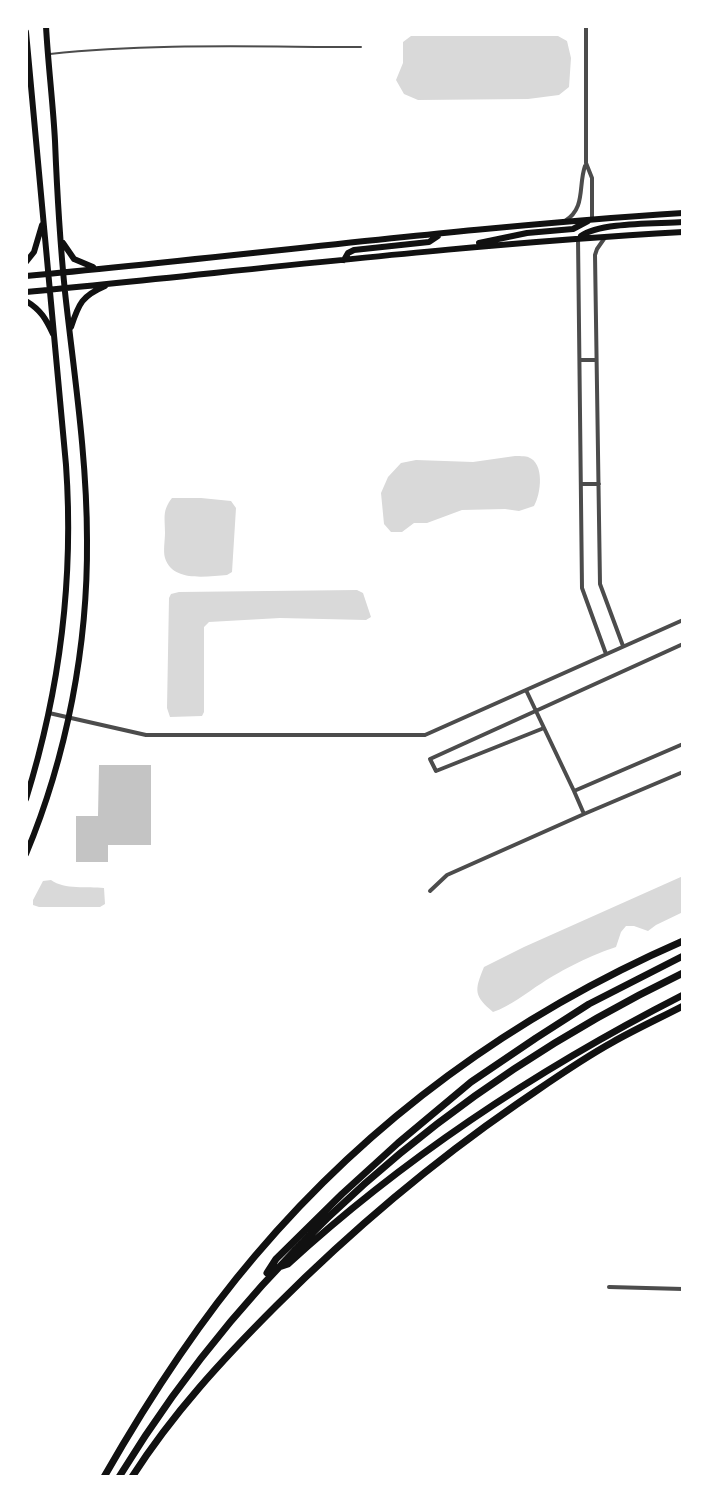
<!DOCTYPE html>
<style>
body{margin:0}
#map{position:relative;width:709px;height:1503px;overflow:hidden;background:#fff;font-family:"PT Sans Narrow",sans-serif}
canvas{display:block}
.frame{position:absolute;inset:0;border:28px solid #fff;pointer-events:none}
</style>
<div id="map">
<canvas width="709" height="1503"></canvas>
<div class="frame"></div>
</div>
<script>
const ctx = document.querySelector('canvas').getContext('2d');
ctx.lineJoin = 'round';
function fillPath(path, color) {
  ctx.fillStyle = color;
  ctx.fill(path, 'evenodd');
}
function trace(path, color, width, dash) {
  ctx.strokeStyle = color;
  ctx.lineWidth = width;
  ctx.lineCap = dash ? 'butt' : 'round';
  ctx.setLineDash(dash || []);
  ctx.stroke(path);
}
fillPath(new Path2D(`
 M411,36H558L567,41L571,58L569,87L559,95L528,99L418,100L404,94L396,80L403,63V42Z
 M515,456C517,456 527,456 528,457C545,463 541,494 534,506L519,511L505,509L462,510L427,523H414L402,532H391L384,524L381,493L388,477L401,463L416,460L473,462Z
 M172,498H201L231,501L236,508L232,572L227,575C208,576 173,583 165,558C163,551 165,540 165,533C165,517 162,511 172,498Z
 M357,590L363,593L371,617L366,620L280,618L209,622L204,627V712L202,716L170,717L167,708L169,598L171,594L179,592Z
 M683,876V912L656,925L648,931L634,926H626L621,932L616,947C594,954 561,970 542,983C526,993 511,1006 493,1012C474,996 474,991 484,967L524,947Z
 M51,880C65,890 87,886 104,888L105,904L100,907H39L33,905V900L43,881Z`), '#d9d9d9');
fillPath(new Path2D(`
 M99,765H151V845H108V862H76V816H98Z`), '#c4c4c4');
trace(new Path2D(`
 M50,54C153,43 257,47 361,47`), '#4c4c4c', 2);
trace(new Path2D(`
 M586,26V163L592,178V219
 M565,221C586,208 578,186 585,166
 M606,236L597,249L595,255L600,584L623,646
 M578,238L582,588L606,654
 M580,360H596
 M581,484H599
 M526,690L574,791L683,744
 M49,713L146,735H425L683,620
 M544,728L436,771L430,759L683,644
 M574,791L584,814L683,772
 M430,891L447,875L584,814
 M609,1287L683,1289`), '#4c4c4c', 4);
trace(new Path2D(`
 M26,32L66,465C74,579 60,690 26,799
 M581,236C600,222 657,224 683,222
 M63,243L74,259L93,267
 M479,243L527,233L573,229L588,221
 M344,260L348,253L354,250L429,242L438,236
 M26,262L34,252L42,225
 M26,276C245,256 463,227 683,213
 M26,292C245,271 463,244 683,232
 M26,301C41,310 46,319 53,334
 M71,327C79,303 82,296 105,286
 M26,854C67,756 88,645 87,540C87,457 74,374 65,292C60,242 57,191 55,141C53,103 48,64 46,26`), '#111', 6);
trace(new Path2D(`
 M279,1267L288,1264C406,1156 540,1068 683,995
 M267,1273L276,1259L342,1194L398,1143L471,1082L536,1038L589,1004L683,956
 M104,1477C148,1400 197,1324 255,1256C372,1118 518,1013 683,941
 M119,1477C255,1255 449,1086 683,973
 M132,1477C173,1413 223,1359 276,1306C350,1232 430,1164 517,1104C548,1083 580,1060 613,1042C636,1029 660,1018 683,1006`), '#111', 7);
</script>
